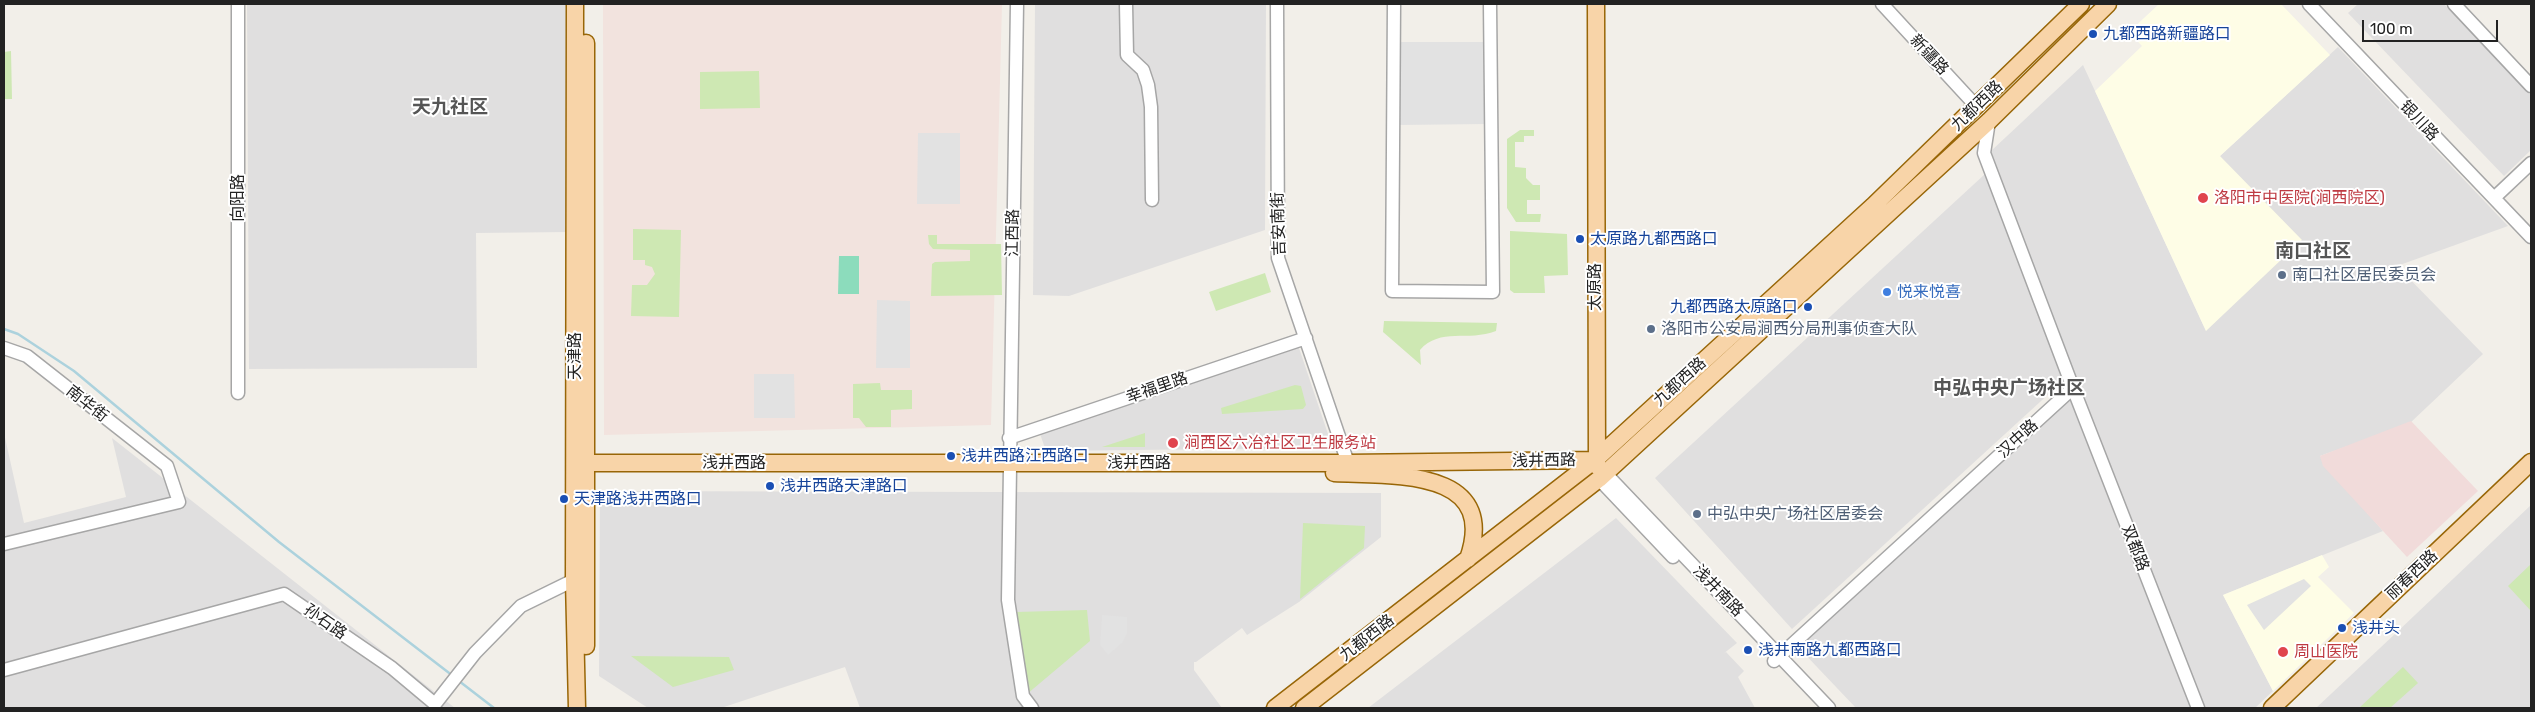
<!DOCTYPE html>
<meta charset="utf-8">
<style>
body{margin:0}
#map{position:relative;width:2535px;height:712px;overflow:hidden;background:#f2efe9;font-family:Rubik,sans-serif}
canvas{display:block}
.frame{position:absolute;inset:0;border:5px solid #222;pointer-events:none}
.scale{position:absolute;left:2362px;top:20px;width:136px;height:22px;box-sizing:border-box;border:2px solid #222;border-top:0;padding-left:6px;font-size:15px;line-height:18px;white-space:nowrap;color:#222;-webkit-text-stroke:4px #fff;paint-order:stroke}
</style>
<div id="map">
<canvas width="2535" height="712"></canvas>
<div class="frame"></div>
<div class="scale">100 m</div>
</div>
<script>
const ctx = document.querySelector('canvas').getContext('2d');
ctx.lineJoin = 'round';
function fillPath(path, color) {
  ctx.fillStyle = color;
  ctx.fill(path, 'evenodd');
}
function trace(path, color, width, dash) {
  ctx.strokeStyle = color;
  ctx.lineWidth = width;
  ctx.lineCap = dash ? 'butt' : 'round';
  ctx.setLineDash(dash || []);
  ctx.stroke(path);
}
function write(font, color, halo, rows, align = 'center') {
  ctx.font = font + ' Rubik,"Noto Sans SC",sans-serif';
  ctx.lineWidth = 4;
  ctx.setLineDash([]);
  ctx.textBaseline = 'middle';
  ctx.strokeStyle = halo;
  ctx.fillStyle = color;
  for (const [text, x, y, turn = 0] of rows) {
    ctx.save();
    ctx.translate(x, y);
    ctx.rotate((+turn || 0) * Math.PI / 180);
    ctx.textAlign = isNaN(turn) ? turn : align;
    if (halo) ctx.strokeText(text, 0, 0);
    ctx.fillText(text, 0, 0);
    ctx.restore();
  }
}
fillPath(new Path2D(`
 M247,4H568L569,232L476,233L477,368L249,369Z
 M1035,4H1266L1265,230L1069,296L1033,295Z
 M2358,4H2444L2531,95V150L2504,176L2348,13Z
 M2338,47L2508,226L2397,266L2483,354L2409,424L2320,456L2383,531L2223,595L2273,691L2255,708H1856L1798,647L2078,386L1991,151L2083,65L2206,331L2220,156Z
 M1985,174L2064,380L1792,629L1655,478Z
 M1298,345L1329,437L1325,445L1318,448L1046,451L1039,431Z
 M4,433L24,523L126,497L112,438L455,708H4Z
 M600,491L1381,493V537L1299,602L1247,635L1242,628L1196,662H1194V670L1222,708H860L845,667L721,708H648L599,676Z
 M2531,505V708H2316L2396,633Z
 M1616,518L1737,643L1723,654L1726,652L1744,671L1738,677L1755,708H1368Z`), '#e0dfdf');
fillPath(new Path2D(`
 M2411,421L2478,491L2407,557L2323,466L2320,456Z`), '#f1dbda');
fillPath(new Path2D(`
 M2159,4H2281L2330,55L2220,156L2302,240L2206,331L2095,91L2142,46L2129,32Z
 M2322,555L2329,567L2318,577L2354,613L2273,691L2223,595Z`), '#fefde6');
fillPath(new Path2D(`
 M603,4H1002L991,425L604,435Z`), '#f2e3de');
fillPath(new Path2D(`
 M11,51L12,99H4V52Z
 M759,71L760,108L700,109V72Z
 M1520,130H1534V136H1524V142H1515V167L1526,168V178L1533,185H1540V200H1527V214H1541L1540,222H1516L1507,208V139Z
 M633,229L681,230L679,317L631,316L632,285H647L655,274L652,267L645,265V260H633Z
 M1510,231L1567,234L1568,275L1544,276L1545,293H1514L1510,290Z
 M928,235H937V244H1001L1002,295L931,296L932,264L935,262L970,261V250L933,249L929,244Z
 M1265,273L1271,292L1216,311L1209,292Z
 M1384,321L1497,323L1496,331C1468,342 1440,327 1420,350L1421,365L1383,332Z
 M880,383L881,390H912V409L891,410V427H866L859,418H853V384Z
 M1295,385L1301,386L1306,405L1303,409L1222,414L1221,408Z
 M1145,433V447H1102Z
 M1303,523L1365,526L1364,548L1300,599Z
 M2531,564V611L2508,586Z
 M1087,610L1090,641L1027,694L1016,612Z
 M631,656L729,657L734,670L673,687Z
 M2403,667L2418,683L2390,708H2359Z`), '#cee8b3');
fillPath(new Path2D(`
 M839,256H859V294H838Z`), '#8cdcbc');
fillPath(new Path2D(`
 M1398,42H1486L1487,124L1398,125Z
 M918,133H960V204H917Z
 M877,300L910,301V368H876Z
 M754,374H794L795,418H754Z
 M2304,579L2311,586L2264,630L2247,605Z
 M1102,615L1127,617V633L1122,643L1108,655L1100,645Z`), '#e2e2e2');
trace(new Path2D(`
 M4,329L18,334L74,371L279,542L453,676
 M459,681L494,708`), '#acd2dd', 2.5);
const minor = new Path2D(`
 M1017,4L1008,600L1023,696L1032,708
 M1126,4L1127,55L1143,70L1148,85L1151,107L1152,200
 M1277,4L1278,258L1348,463
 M1394,4L1392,291L1493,292L1490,4
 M1882,4L1977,107
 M2309,4L2531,237
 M2454,4L2531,86
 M2494,198L2531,163
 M4,348L27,356L167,466L179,502L4,544
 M2073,388L2198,708
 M238,393V4
 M1009,438L1306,338
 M1606,474L1829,708
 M1599,479L1673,557
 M1774,661L2073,388L1984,153L1989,121
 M4,670L284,594L392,668L435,704L475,653L521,606L574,580H582`);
const major = new Path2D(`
 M575,4L574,580L577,708
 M1596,4L1597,466
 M586,43V646
 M575,463H1348L1595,460
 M1334,473C1391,476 1500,467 1468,559
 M1275,708L1595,460L1873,206L2081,4
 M1304,708L1599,479L1989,121L2108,4
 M2272,708L2531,462`);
trace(minor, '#a6a6a6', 15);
trace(major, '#986607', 19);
trace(minor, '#fff', 12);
trace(major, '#f8d4a8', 16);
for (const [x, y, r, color] of [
 [2093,34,5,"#1a4fb4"],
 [2203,198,6,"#e0444e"],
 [1580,239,5,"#1a4fb4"],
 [2282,275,5,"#5c6f8a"],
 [1887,292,5,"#3f7fe0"],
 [1808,307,5,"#1a4fb4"],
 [1651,329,5,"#5c6f8a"],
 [1173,443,6,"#e0444e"],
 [951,456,5,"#1a4fb4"],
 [770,486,5,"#1a4fb4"],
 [564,499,5,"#1a4fb4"],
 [1697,514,5,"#5c6f8a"],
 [2342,628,5,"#1a4fb4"],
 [1748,650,5,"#1a4fb4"],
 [2283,652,6,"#e0444e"]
]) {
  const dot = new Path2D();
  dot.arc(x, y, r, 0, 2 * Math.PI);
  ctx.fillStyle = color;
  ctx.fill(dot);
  trace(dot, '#fff', 2);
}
write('16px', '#164399', '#fff', [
 ["九都西路新疆路口",2103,34],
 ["太原路九都西路口",1590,239],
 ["九都西路太原路口",1798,307,"right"],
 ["浅井西路江西路口",961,456],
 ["浅井西路天津路口",780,486],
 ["天津路浅井西路口",574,499],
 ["浅井头",2352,628],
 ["浅井南路九都西路口",1758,650]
], 'left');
write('16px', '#222', '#fff', [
 ["新疆路",1929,55,47],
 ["九都西路",1977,106,-44],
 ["银川路",2419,121,47],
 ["向阳路",238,198,-90],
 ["吉安南街",1279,224,-92],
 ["江西路",1013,233,-89],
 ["太原路",1595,287,-90],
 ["天津路",575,356,-90],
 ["九都西路",1680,382,-42],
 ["幸福里路",1157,388,-19],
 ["南华街",87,404,38],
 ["汉中路",2018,439,-42],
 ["浅井西路",1544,461,-1],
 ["浅井西路",734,463],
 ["浅井西路",1139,463],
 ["双都路",2135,548,69],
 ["丽春西路",2412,575,-43],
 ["浅井南路",1718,591,46],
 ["孙石路",325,622,35],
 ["九都西路",1367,638,-38]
]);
write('16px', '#be3a42', '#fff', [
 ["洛阳市中医院(涧西院区)",2214,198],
 ["涧西区六冶社区卫生服务站",1184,443],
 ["周山医院",2294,652]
], 'left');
write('16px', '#4e5e75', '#fff', [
 ["南口社区居民委员会",2292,275],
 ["洛阳市公安局涧西分局刑事侦查大队",1661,329],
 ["中弘中央广场社区居委会",1707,514]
], 'left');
write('16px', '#366cbe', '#fff', [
 ["悦来悦喜",1897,292]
], 'left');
write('bold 19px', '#555', '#fff', [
 ["天九社区",450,108],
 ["南口社区",2313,252],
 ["中弘中央广场社区",2009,389]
]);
</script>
